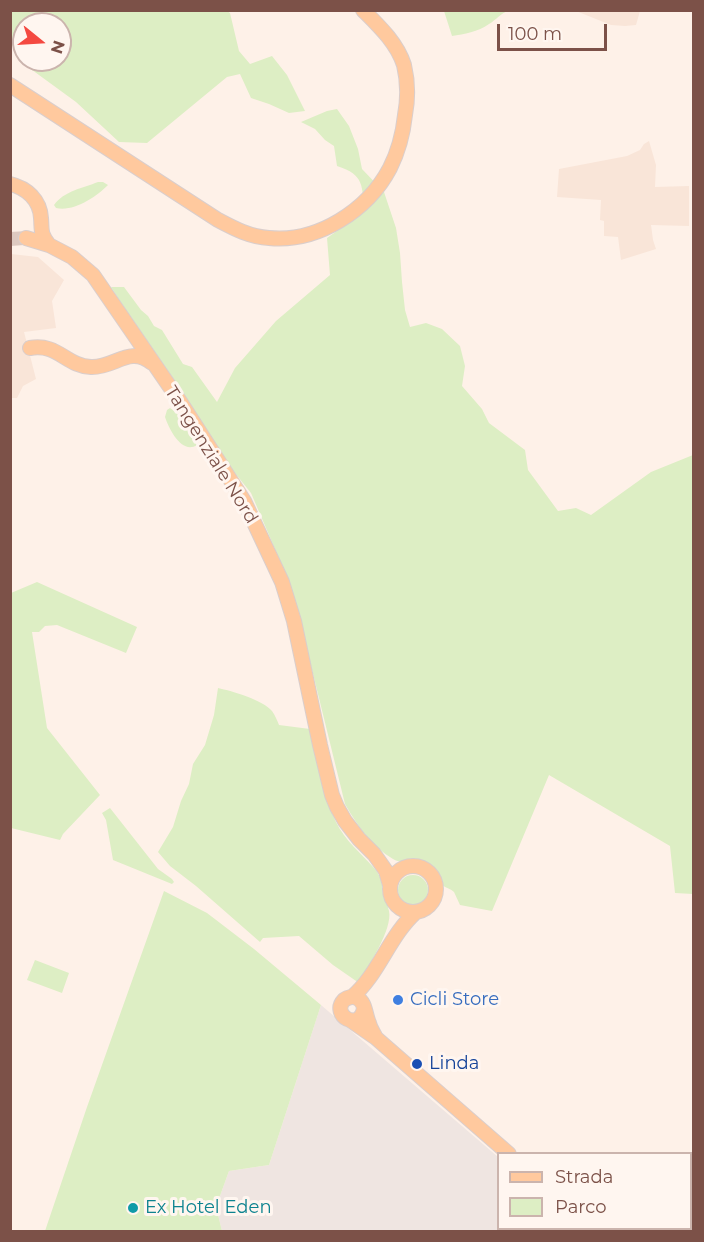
<!DOCTYPE html>
<style>
body{margin:0}
#map{position:relative;width:704px;height:1242px;overflow:hidden;background:#fef1e8;font-family:Montserrat,sans-serif}
canvas{display:block}
.frame{position:absolute;inset:0;border:12px solid #7c5148;pointer-events:none}
.legend{position:absolute;left:497px;top:1152px;width:195px;height:78px;box-sizing:border-box;background:#fff6f0;border:2px solid #cbb4ad;margin:0;padding:8px 10px;list-style:none;font-size:18px;color:#7c5148}
.legend li{display:flex;align-items:center;gap:12px;height:30px}
.legend b{width:30px;border:2px solid #cbb4ad}
.north{position:absolute;left:12px;top:12px;width:60px;height:60px;box-sizing:border-box;background:#fff6f0;border:2px solid #cbb4ad;border-radius:50%;rotate:108deg;font-size:16px;font-weight:700;line-height:24px;text-align:center;color:#7c5148}
.north::after{content:'';display:block;margin:auto;width:21px;height:27px;background:#f44941;clip-path:polygon(50% 0,100% 100%,50% 72%,0 100%)}
.scale{position:absolute;left:497px;top:24px;width:110px;height:27px;box-sizing:border-box;border:3px solid #7c5148;border-top:0;padding-left:8px;font-size:18px;line-height:21px;white-space:nowrap;color:#7c5148;-webkit-text-stroke:4px #fff6f0;paint-order:stroke}
</style>
<div id="map">
<canvas width="704" height="1242"></canvas>
<div class="frame"></div>
<ul class="legend">
<li><b style="height:8px;background:#ffc99e"></b>Strada</li>
<li><b style="height:16px;background:#ddeec4"></b>Parco</li>
</ul>
<div class="north">N</div>
<div class="scale">100 m</div>
</div>
<script>
const ctx = document.querySelector('canvas').getContext('2d');
ctx.lineJoin = 'round';
function fillPath(path, color) {
  ctx.fillStyle = color;
  ctx.fill(path, 'evenodd');
}
function trace(path, color, width, dash) {
  ctx.strokeStyle = color;
  ctx.lineWidth = width;
  ctx.lineCap = dash ? 'butt' : 'round';
  ctx.setLineDash(dash || []);
  ctx.stroke(path);
}
function write(font, color, halo, rows, align = 'center') {
  ctx.font = font + ' Montserrat,sans-serif';
  ctx.lineWidth = 6;
  ctx.setLineDash([]);
  ctx.textBaseline = 'middle';
  ctx.strokeStyle = halo;
  ctx.fillStyle = color;
  for (const [text, x, y, turn = 0] of rows) {
    ctx.save();
    ctx.translate(x, y);
    ctx.rotate((+turn || 0) * Math.PI / 180);
    ctx.textAlign = isNaN(turn) ? turn : align;
    if (halo) ctx.strokeText(text, 0, 0);
    ctx.fillText(text, 0, 0);
    ctx.restore();
  }
}
fillPath(new Path2D(`
 M576,11L640,10V11L636,25L625,26L611,25Z
 M649,141L656,165L655,187L689,186V226L651,225L653,240L656,249L621,260L618,237L604,236V221L600,220L601,200L557,197L559,169L627,156L640,150L644,144Z
 M11,254L38,257L64,280L52,301L56,328L24,332L36,379L23,386L17,398H11Z`), '#f9e5d8');
fillPath(new Path2D(`
 M321,1005L498,1157V1228L580,1229L578,1232L222,1231L216,1207L229,1171L269,1165Z`), '#efe5e1');
fillPath(new Path2D(`
 M11,10L227,11L230,13L239,51L250,64L272,56L287,75L305,111L289,113L269,104L251,98L240,74L227,77L147,143L119,142L76,102L28,67L11,44ZM24,24H60V60H24Z
 M444,11V10L508,11C501,13 496,20 489,24C478,32 464,34 452,36Z
 M337,109L349,126L358,149L362,169L384,192L396,228L400,253L402,282L405,310L410,327L426,323L442,329L460,346L465,366L462,386L482,409L489,423L525,450L528,470L558,511L576,508L591,515L651,472L693,455V894L675,893L670,846L549,775L492,911L460,905C458,901 456,896 454,892C451,889 446,888 442,885C432,875 434,864 416,861C407,860 401,864 393,859C372,847 357,825 345,804L304,637L287,577L251,493L231,468L180,388L122,304L111,287H124L141,310L148,316L154,326L162,330L183,364L192,367L217,402L235,368L276,321L330,275L327,238L364,212C362,186 365,175 337,166L334,146L325,140L315,129L301,122L327,111Z
 M98,182H103L108,185C96,197 74,212 56,208L54,205C64,191 83,188 98,182Z
 M170,408L178,414L197,445C182,455 169,429 165,417L167,410Z
 M37,582L137,627L126,653L57,625L45,626L39,632H32L47,728L100,795L63,834L60,840L11,828V593Z
 M218,688C232,691 263,700 272,711C275,715 277,720 279,725L310,729C319,760 321,792 336,822C345,841 361,853 374,868C382,877 382,884 383,894C384,900 388,905 389,911C393,929 368,966 359,983L333,965L299,936L263,938L260,942L196,886L170,866L158,852L173,827L181,801L189,784L193,764L205,745L214,715Z
 M110,808L158,869L172,879L174,882L172,884L113,860L106,820L102,813Z
 M398 890a15 15 0 1 1 30 0a15 15 0 1 1-30 0Z
 M164,891L207,913L254,949L321,1005L269,1165L229,1171L216,1207L222,1231H45L87,1107Z
 M35,960L69,973L62,993L27,980Z`), '#ddeec4');
trace(new Path2D(`
 M10,239L26,238`), '#dec9c0', 14, [14, 7]);
const primary = new Path2D(`
 M10,85L218,220C235,229 250,237 269,238C318,243 368,210 390,168C398,152 403,134 405,115C408,99 408,82 404,65C397,43 379,26 363,10
 M10,184C27,188 40,200 41,218C42,230 40,234 49,245
 M26,238L49,245L72,257L93,275L181,403L244,501L282,582L294,621L320,745L332,795L337,807L345,821L359,839L374,854L386,871L390,885
 M30,348C58,343 66,366 91,367C115,368 129,345 152,363
 M390 889a23 23 0 1 1 46 0a23 23 0 1 1-46 0Z
 M352,997C379,974 389,936 416,912
 M364,1008C360,1033 330,1015 344,1000C348,997 353,996 357,998C366,1002 365,1015 369,1023C370,1028 373,1032 375,1036
 M350,1020L376,1038L509,1154
 M596,1228L600,1232`);
trace(primary, '#dacecc', 16);
trace(primary, '#ffc99e', 14);
for (const [x, y, r, color] of [
 [398,1000,6,"#3f7fe0"],
 [417,1064,6,"#1a4fb4"],
 [133,1208,6,"#0f9aa8"]
]) {
  const dot = new Path2D();
  dot.arc(x, y, r, 0, 2 * Math.PI);
  ctx.fillStyle = color;
  ctx.fill(dot);
  trace(dot, '#fff6f0', 2);
}
write('18px', '#7c5148', '#fff6f0', [
 ["Tangenziale Nord",211,455,58]
]);
write('18px', '#366cbe', '#fff6f0', [
 ["Cicli Store",410,1000]
], 'left');
write('18px', '#164399', '#fff6f0', [
 ["Linda",429,1064]
], 'left');
write('18px', '#0d838f', '#fff6f0', [
 ["Ex Hotel Eden",145,1208]
], 'left');
</script>
